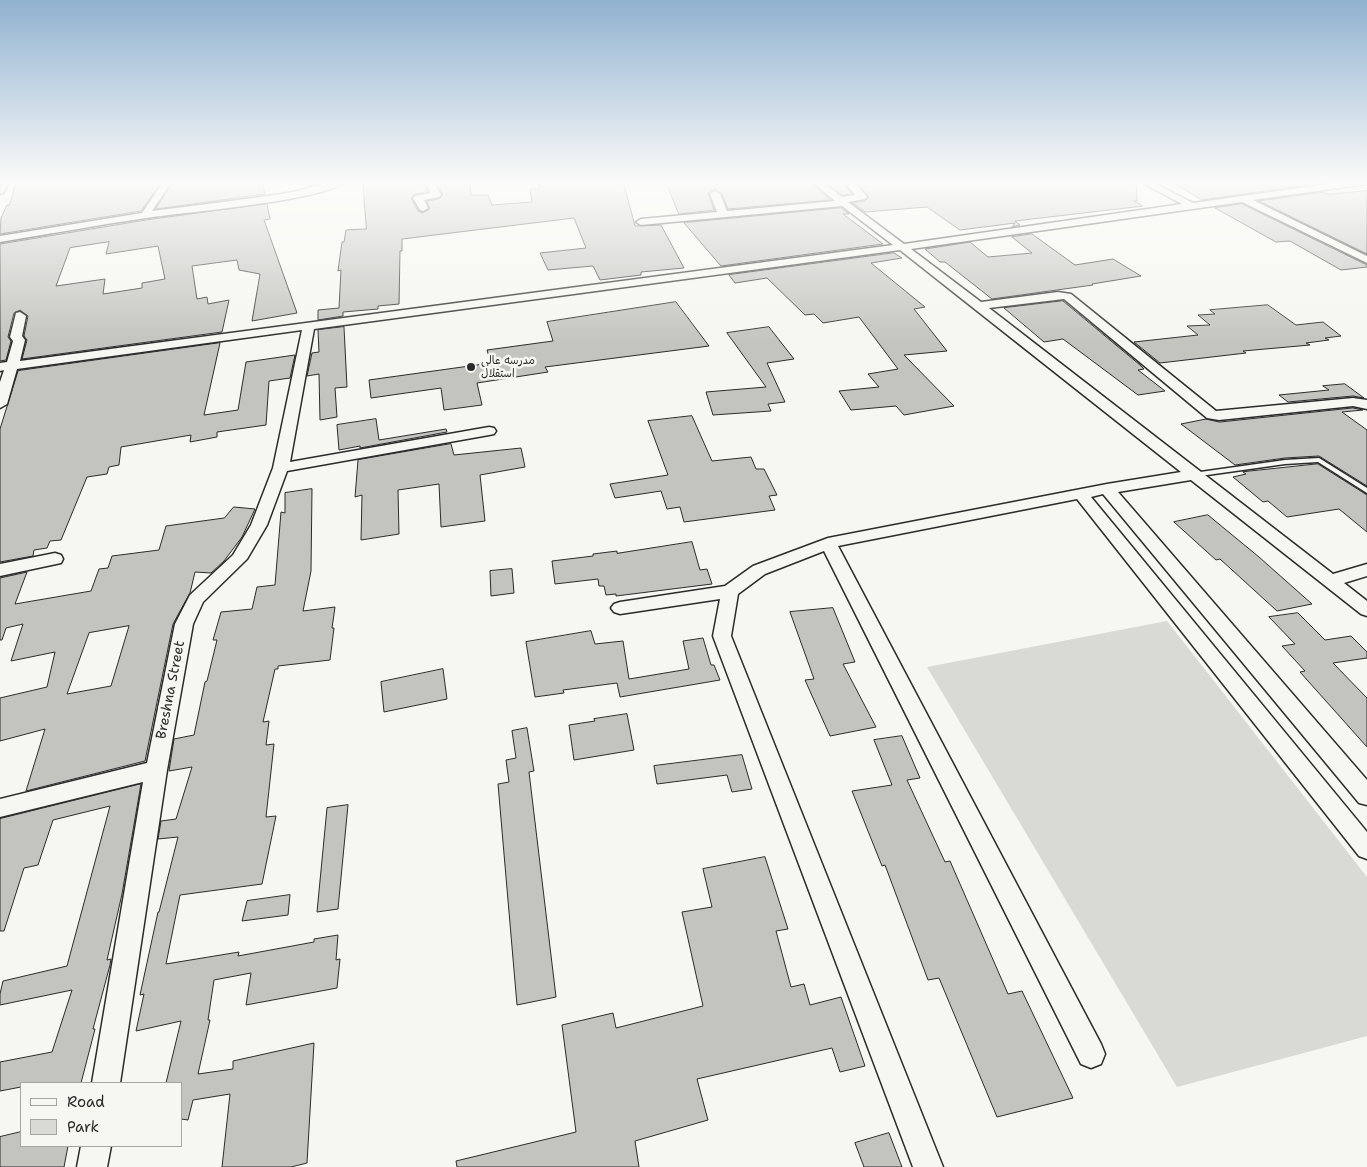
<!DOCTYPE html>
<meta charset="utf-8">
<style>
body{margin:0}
#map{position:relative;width:1367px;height:1167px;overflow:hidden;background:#f6f6f2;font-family:"Shantell Sans",sans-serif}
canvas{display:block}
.legend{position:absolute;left:20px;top:1082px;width:162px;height:65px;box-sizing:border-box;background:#f6f6f2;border:1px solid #a5a5a2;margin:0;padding:6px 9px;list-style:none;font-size:15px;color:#2b2b2b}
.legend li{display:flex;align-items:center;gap:10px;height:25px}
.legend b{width:25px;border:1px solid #a5a5a2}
</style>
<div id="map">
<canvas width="1367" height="1167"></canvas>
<ul class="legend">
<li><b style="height:6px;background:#f6f6f2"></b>Road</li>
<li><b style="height:14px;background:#d9d9d5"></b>Park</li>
</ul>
</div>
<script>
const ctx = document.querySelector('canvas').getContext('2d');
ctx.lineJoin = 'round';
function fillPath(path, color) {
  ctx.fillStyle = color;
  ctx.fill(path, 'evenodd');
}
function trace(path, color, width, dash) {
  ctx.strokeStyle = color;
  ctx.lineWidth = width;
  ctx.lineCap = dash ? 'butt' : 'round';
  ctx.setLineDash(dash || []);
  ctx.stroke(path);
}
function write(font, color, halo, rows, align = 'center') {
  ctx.font = font + ' "Shantell Sans","Playpen Sans Arabic",sans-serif';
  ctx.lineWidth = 5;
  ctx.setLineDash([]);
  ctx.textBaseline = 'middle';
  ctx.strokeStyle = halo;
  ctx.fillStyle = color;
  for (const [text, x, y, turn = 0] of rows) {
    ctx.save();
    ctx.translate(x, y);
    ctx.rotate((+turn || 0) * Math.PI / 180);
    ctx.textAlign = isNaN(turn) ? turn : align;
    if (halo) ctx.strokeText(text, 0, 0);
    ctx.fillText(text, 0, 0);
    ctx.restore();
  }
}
fillPath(new Path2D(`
 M1167,621L1367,877V1036L1177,1087L927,667Z`), '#d9d9d5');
const building = new Path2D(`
 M17,181H162L141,211L0,234L1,218L7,205H9Z
 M174,181H262L265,194L156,209Z
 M363,181H423L427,192L415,194L411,198L418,211L422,213L430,209L427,201L439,199L443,195L435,181H470L471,195H488L492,205L532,202L530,189H539L538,181H623L635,226L661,225L684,268L641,272V275L600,280L593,266L548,270L540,253L586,248L574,218L402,239V251H400L399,304L378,306V309L343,312V316L318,320V310L339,308L341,270L338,271L342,242H344L346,230L366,229Z
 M666,181H809L830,200L728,209L722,193L714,189L708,193L714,210L679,214Z
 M824,181H842L852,194L842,195Z
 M855,181H1136L1137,201H1134L1143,206L1015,221L1020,225L1012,227L1015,223L960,230L927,207L865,212L853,203L865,201L869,197Z
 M1171,181H1298L1307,185L1202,200Z
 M1367,191V254L1259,201L1323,192L1328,194Z
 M267,204L270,219L264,220L297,313L252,321L260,274L239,270L237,260L192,266L197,299L207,297L208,304L229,300L222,332L22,359L27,340L24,336L28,316L20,310L14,313L8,337L11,341L6,360L0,361V244L146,220ZM109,242L106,254L158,246L165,279L142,283V288L103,294L105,279L56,286L70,248Z
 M1242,204L1367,265V267L1341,270L1290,241L1276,242L1215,208Z
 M841,208L849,214H843L883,244L721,266L684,223Z
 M1032,234L1075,265L1113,259L1141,276L1092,284L1093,285L992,299L945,262H940L925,249L970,242L988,257L1032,253L1012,237Z
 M894,253L902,258L871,263L925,307L914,309L947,351L904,355L954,406L904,415L896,406L851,410L839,391L879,387L868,374L898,369L859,317L823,323L814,314L805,315L767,278L735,283L729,275Z
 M1063,301L1140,365L1144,369L1138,370L1165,391L1138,395L1063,339L1044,342L1004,308Z
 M676,302L709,346L545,367L548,372L477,383L482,405L444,410L441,388L371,398L369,380L491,363L487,350L553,341L547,322Z
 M1268,305L1296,325L1323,322L1341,336L1325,338L1329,340L1306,343L1310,345L1243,351L1246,353L1160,363L1134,342L1198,335L1187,326L1210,325L1198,315L1215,314L1210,310Z
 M344,327L347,387L335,388L337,417L320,420L319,374L307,376L312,353L319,352L318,330Z
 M769,327L794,359L767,363L785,402L768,404L771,411L713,415L706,392L766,387L727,333Z
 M220,343L204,415L238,410L246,362L295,355L290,378L269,381L266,425L217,432V437L190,442L191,435L121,447L119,465L109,467L107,474L87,477L61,540L50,541L47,548L34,550L33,556L0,562V429L18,371Z
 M1345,384L1364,398L1353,396L1288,402L1279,395L1329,390L1323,386Z
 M1353,408L1363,410L1342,412L1367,430V486L1319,456L1285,458L1235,465L1181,424L1206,419L1219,422Z
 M692,416L712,461L751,457L756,469H764L777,495L769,496L775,510L684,522L680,507L667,509L661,491L615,498L610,484L668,475L648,421Z
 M376,419L379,440L446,429L447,432L360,448V446L339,450L337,425Z
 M451,444L454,455L521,448L525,467L480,475L485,521L441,527L439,484L398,490L399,534L361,540L362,495L355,497L358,460Z
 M1318,464L1367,495V532L1339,509L1287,517L1268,501L1263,502L1233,477L1246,474L1243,472Z
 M312,489L311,571L303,611L335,607L332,628H334L330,660L278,666V669H275L263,722L269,721L266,745L274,744L266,817L276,816L262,884L180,895L166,964L239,952L238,956L314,942V939L338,935L336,960L340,959L337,988L246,1005L251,973L214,980L208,1020H210L198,1074L233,1069V1061L314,1043L307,1163L291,1167H222L230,1094L193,1100L188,1120L181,1119V1083H166L181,1021L136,1031L144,994L140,995L158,912H159L178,837L158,839L161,821L176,819L192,767L169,771L174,739L194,735L205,682L207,681L217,640H213L221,612L252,609L257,587L275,585L281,512L285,513V493Z
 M234,507L255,509L242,537L224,561L211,573L195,572L190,593L173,624L145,761L26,791L45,729L0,741V698L47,687L55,652L11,661L23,624L6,628L2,640H0V578L27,572L15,604L91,591L99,569L108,568L112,556L159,550L166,526L224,518ZM129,626L111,686L67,694L89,633Z
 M1208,515L1259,557L1312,604L1277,611L1220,559L1216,560L1174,522Z
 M692,542L700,570L707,569L712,584L616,596V594L606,595L604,586H599L598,579L555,584L552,561L593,556V554L617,551V553Z
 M512,569L514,593L491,596L490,571Z
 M833,608L855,662L843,664L876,727L830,736L805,680L814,679L790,612Z
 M1298,613L1325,640L1351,636L1367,652V658L1333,663L1367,698V747L1300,672L1305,671L1282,646L1295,644L1269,617Z
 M591,631L595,644L623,641L629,679L689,669L683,641L703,638L711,665H714L720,680L620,697L617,683L563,690L564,693L535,697L526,642Z
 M443,669L447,699L384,712L381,682Z
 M627,714L634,750L574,760L569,725L595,721L594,719Z
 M527,728L534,771L529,772L556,997L517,1005L498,784L509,782L506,760L516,758L512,731Z
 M902,736L920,778L907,780L945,862L950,861L1008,994L1022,991L1073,1098L997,1117L939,978L928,980L885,865L882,866L852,791L892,785L874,740Z
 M742,755L752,789L732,792L727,775L657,784L654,766Z
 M141,784L122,894L107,960L111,959L110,965L93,1029H95L81,1083H21V1087L0,1091V1062L52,1052L72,990L0,1005V994L3,981L67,966L110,806L53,820L38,865L24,868L4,931H0V819Z
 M348,805L338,909L317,912L327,808Z
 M765,857L788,929L776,931L791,987L804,984L810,1005L841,997L865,1066L840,1072L832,1048L697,1079L708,1120L635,1141L639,1167H457L456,1161L576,1132L562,1025L613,1013L616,1028L703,1006L682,912L712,907L703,869Z
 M290,895L288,915L242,921L247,901Z
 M21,1132V1146H68L64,1167H0V1137Z
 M889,1133L902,1167H864L855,1143Z`);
fillPath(building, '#c3c3c0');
trace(building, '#2b2b2b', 1);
const service = new Path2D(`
 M1319,458L1367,488V493L1318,462L1285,464L1193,477L1189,475L1193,473L1285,460Z`);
const minor = new Path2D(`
 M2,181H10L3,193L0,194Z
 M164,181H172L152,211C197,205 242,200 287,193C307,190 327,180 347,181C325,201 184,212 146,218C98,225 49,234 0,242V236L142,213Z
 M425,181H433L441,195L439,197L424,200L428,208L423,211L420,210L413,198L415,196L430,193Z
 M811,181H821L842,197L855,195L844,181H853L867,197L865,199L848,202L904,244L1182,204L1139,181H1150L1193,203L1349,181H1367V184L1253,200L1367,256V263L1242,202L911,249L981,302L1058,292L1071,294L1216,411L1353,398L1367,400V409L1353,406L1219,420L1207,418L1064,299L989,308L1333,574L1367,564V576L1344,583L1367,601V616L1361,614L1191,480L1118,492L1367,780V805L1359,803L1103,494L1091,497L1367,832V859L1359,856L1077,499L838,546L1101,1044L1105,1054L1101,1064L1091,1068L1081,1064L824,551L765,574L738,594L731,636L943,1167H913L713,636L720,599L620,614L614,612L611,608L614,604L620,602L725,586L753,566L828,538L1107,484L1181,472L900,250L314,329L290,462L489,427L494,428L496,431L494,434L489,435L287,471L267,525L247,559L203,602L193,624L167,770L120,1083H92L143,782L0,817V799L147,763L175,624L190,595L233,555L251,525L273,468L302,330L17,369L7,404L0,408V382L4,370L0,371V363L7,362L13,341L10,337L16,313L20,312L26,316L22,336L25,340L20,361L893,245L842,206L641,225L636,222L641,219L717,212L710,194L715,191L720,194L727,211L835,201Z
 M55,553L61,555L63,559L61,563L0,576V564Z
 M81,1146H111L107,1167H77Z`);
trace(service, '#2b2b2b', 3);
trace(minor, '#2b2b2b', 3);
fillPath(service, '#f6f6f2');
fillPath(minor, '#f6f6f2');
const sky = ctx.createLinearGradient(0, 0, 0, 344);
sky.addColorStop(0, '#91b2d0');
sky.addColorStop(0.53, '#fbfbf9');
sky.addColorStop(1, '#fbfbf900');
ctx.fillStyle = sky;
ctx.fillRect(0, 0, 1367, 344);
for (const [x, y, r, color] of [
 [471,367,5,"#2b2b2b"]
]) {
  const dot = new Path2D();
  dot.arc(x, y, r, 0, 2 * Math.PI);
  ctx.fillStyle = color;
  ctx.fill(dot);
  trace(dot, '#f6f6f2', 2);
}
write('11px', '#2b2b2b', '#f6f6f2', [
 ["مدرسه عالی",481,361],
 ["استقلال",481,374]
], 'left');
write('14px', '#2b2b2b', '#f6f6f2', [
 ["Breshna Street",171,690,-79]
]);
</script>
